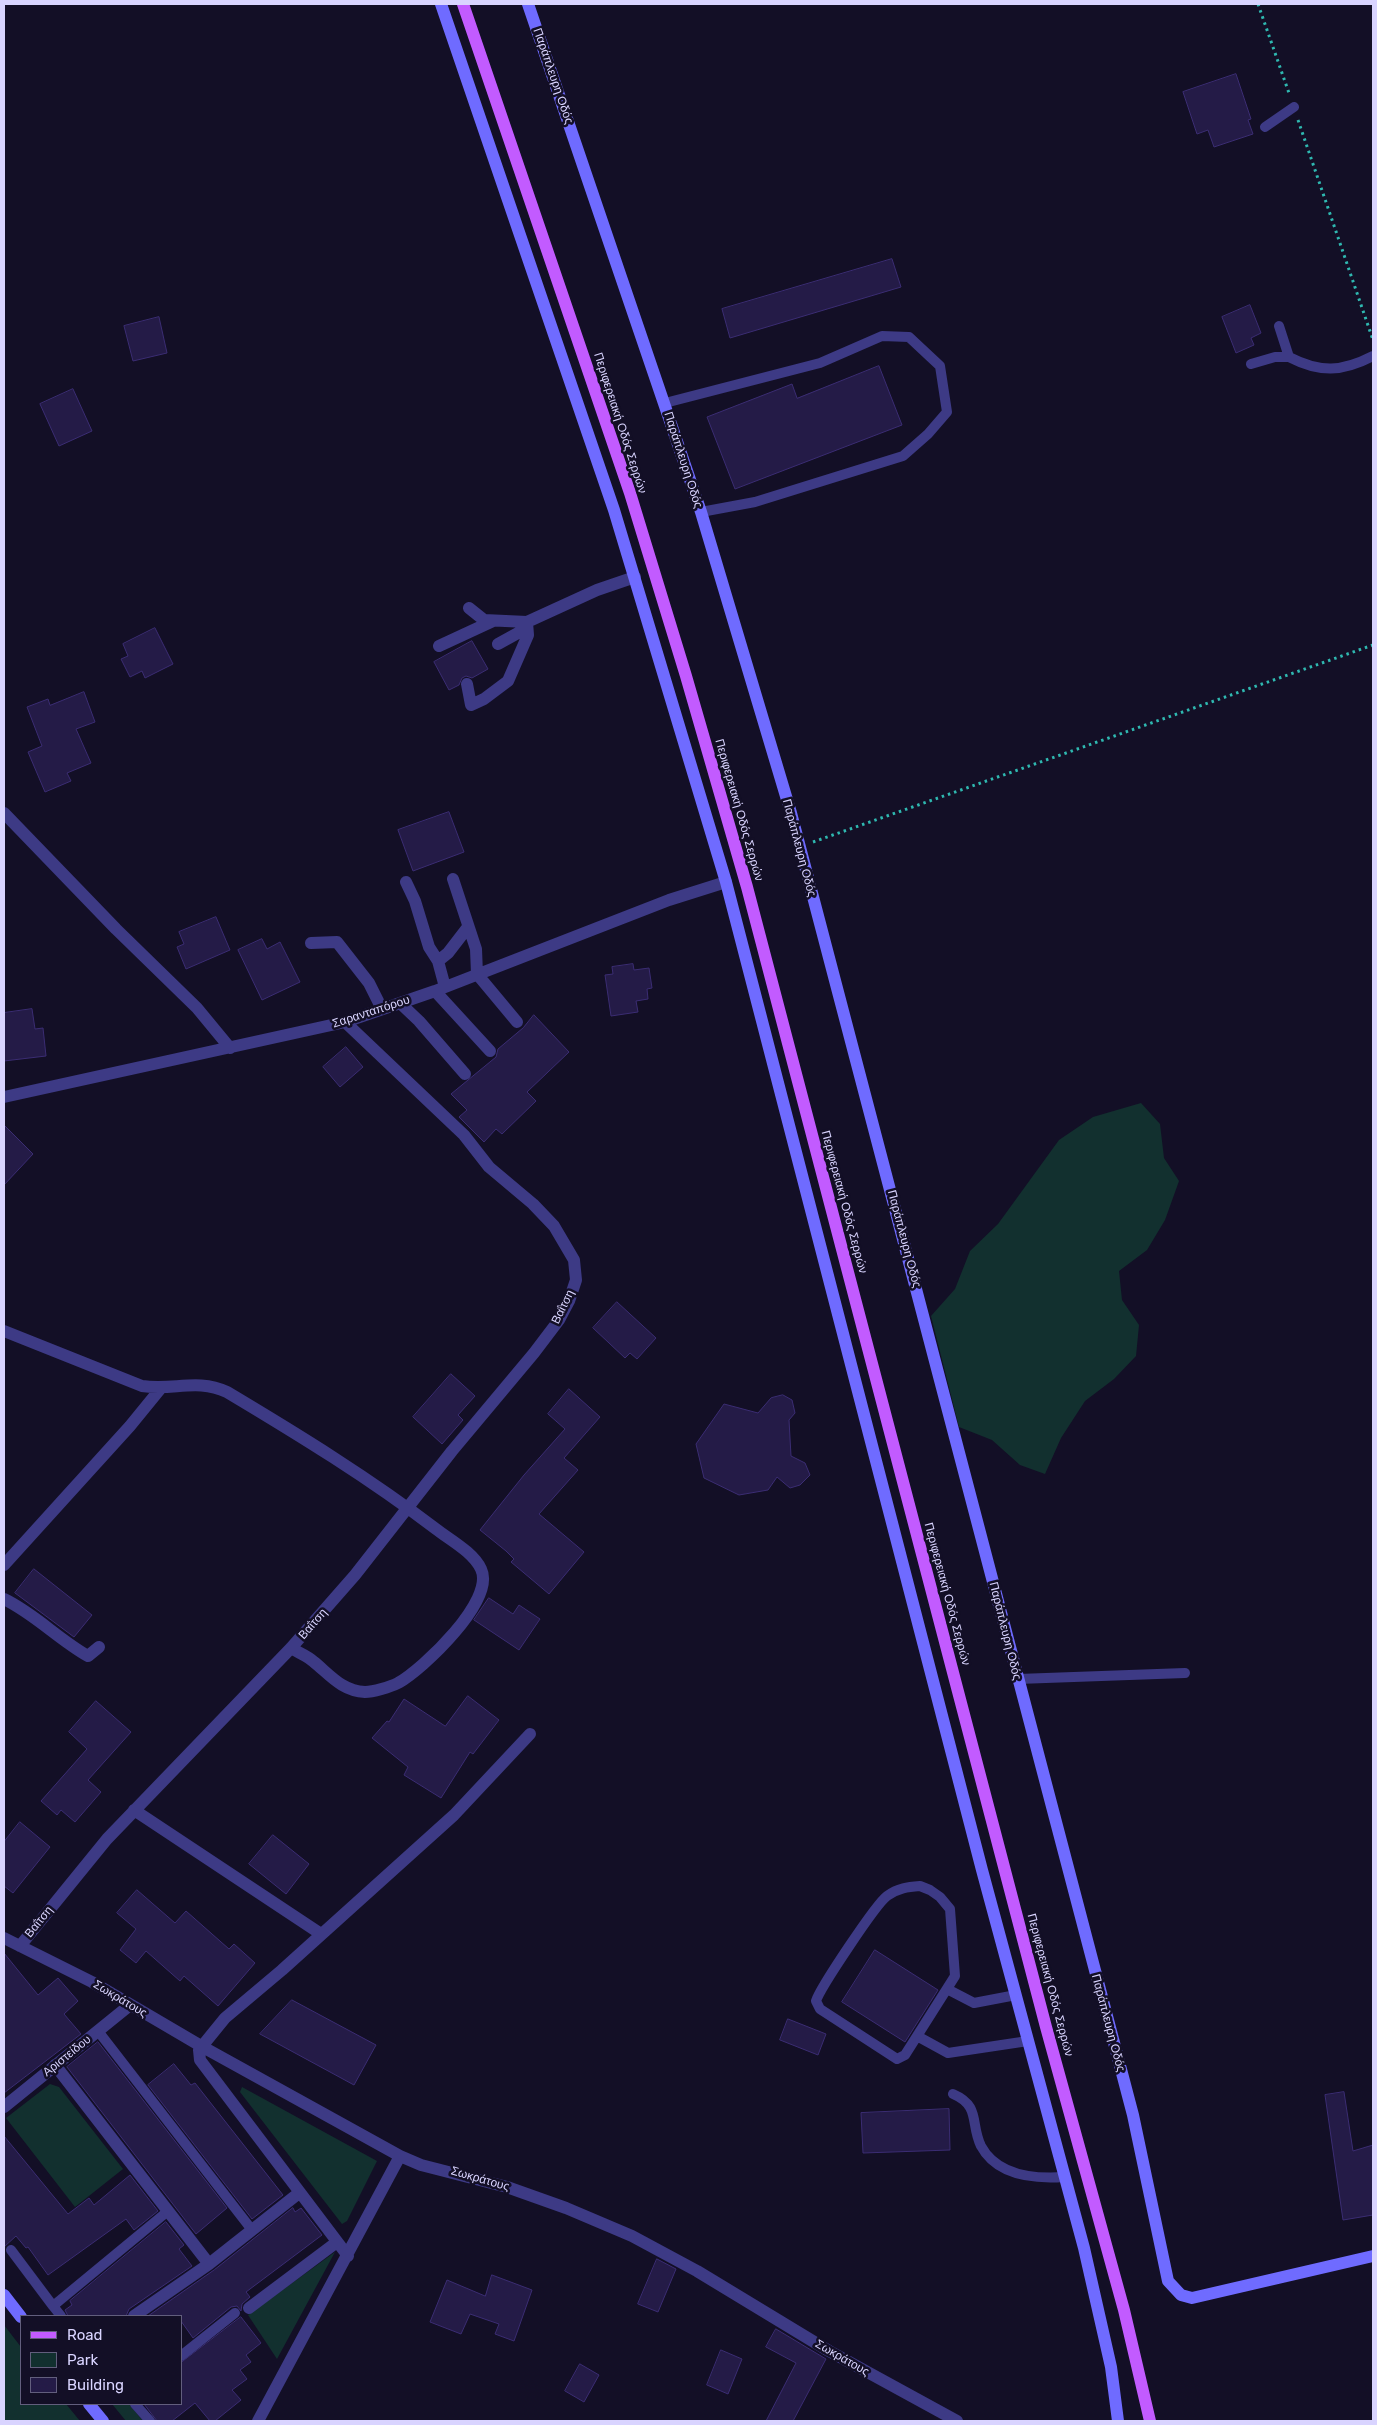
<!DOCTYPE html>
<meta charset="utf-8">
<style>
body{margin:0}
#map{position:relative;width:1377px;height:2425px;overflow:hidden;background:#130f26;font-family:Rubik,sans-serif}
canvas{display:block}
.frame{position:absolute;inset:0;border:5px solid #d9d4ff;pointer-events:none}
.legend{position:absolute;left:20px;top:2315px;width:162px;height:90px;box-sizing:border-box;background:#130f26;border:1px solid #625e7d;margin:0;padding:6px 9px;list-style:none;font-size:15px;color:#d9d4ff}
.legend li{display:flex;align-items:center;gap:10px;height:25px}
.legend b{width:25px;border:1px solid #625e7d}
</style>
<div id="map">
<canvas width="1377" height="2425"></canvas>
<div class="frame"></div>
<ul class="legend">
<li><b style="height:6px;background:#c25bff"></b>Road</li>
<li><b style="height:14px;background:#12302f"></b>Park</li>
<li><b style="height:14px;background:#241b47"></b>Building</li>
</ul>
</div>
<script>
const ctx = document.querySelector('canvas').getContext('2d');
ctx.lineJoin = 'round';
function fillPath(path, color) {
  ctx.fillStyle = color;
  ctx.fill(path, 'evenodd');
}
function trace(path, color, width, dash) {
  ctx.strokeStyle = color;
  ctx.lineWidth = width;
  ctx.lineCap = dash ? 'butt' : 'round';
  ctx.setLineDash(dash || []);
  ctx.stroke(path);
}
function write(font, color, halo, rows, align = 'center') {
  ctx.font = font + ' Rubik,sans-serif';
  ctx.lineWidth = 5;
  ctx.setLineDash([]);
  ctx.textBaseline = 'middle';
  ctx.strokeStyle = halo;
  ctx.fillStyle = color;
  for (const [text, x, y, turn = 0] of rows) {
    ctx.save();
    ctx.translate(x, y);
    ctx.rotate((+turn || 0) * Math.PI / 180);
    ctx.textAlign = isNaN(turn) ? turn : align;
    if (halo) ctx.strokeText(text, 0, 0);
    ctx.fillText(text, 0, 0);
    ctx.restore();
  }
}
fillPath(new Path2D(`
 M1141,1103L1160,1124L1164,1158L1179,1181L1165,1220L1147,1250L1119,1271L1122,1300L1139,1325L1136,1356L1114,1379L1085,1401L1061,1438L1045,1474L1020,1465L992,1440L959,1427L931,1316L955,1289L970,1251L998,1224L1059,1140L1093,1117Z
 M50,2084L59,2087L123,2169L75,2207L6,2118Z
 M242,2087L377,2161L347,2221L342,2224L240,2092Z
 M335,2252L277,2359L248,2315Z
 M4,2325L21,2347V2404H66L80,2421H4Z
 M112,2404H129L143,2421H126Z`), '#12302f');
const building = new Path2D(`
 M1236,74L1251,119L1248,120L1253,134L1214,147L1208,130L1197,134L1183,92Z
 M892,259L901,287L730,338L722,309Z
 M1250,305L1261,333L1251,338L1254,345L1236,353L1222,317Z
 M159,317L167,353L133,361L124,326Z
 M879,366L902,425L735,489L707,417L792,384L797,398Z
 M73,389L92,431L59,446L40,404Z
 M155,628L173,664L145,678L142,671L130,677L121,659L128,656L123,644Z
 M472,641L488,669L472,678L466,676L462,678L459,685L449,690L434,662Z
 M84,692L95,722L76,729L91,763L67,773L71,781L45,792L28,752L42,746L27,707L48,699L50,705Z
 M449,812L464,852L413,871L398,830Z
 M216,917L230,950L186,969L177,947L184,944L179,932Z
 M262,939L267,949L280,942L300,982L262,1000L238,950Z
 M633,964L634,970L649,968L652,988L647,989L648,999L636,1001L638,1012L611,1016L605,975L613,974L612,967Z
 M32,1009L35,1029L43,1028L46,1056L4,1061V1013Z
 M534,1015L569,1052L527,1092L536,1101L502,1134L496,1129L484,1142L459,1117L467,1110L451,1094L496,1057L498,1049L523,1028Z
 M346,1047L363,1067L340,1087L323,1067Z
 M4,1125L33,1154L4,1185Z
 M617,1302L656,1338L637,1359L630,1353L625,1358L593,1328Z
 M451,1374L475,1396L458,1415L463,1420L442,1444L413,1417Z
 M569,1389L600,1417L564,1458L578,1470L539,1514L584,1552L549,1594L511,1562L514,1559L506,1551L480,1530L524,1475L565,1429L548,1414Z
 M783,1395L792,1400L795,1413L789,1420L791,1456L805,1463L810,1475L800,1485L790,1488L777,1477L768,1490L739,1495L704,1478L696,1444L724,1404L758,1413L771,1398Z
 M34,1569L92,1615L74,1637L15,1593Z
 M489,1598L513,1614L519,1605L540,1619L519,1650L474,1620Z
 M468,1696L499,1720L473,1754L470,1752L441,1798L404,1775L408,1767L372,1738L387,1721L389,1722L404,1699L445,1726Z
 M96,1701L131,1732L88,1780L101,1792L75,1822L61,1810L57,1815L41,1801L87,1749L69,1732Z
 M20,1822L50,1847L13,1893L4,1886V1842Z
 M273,1835L309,1864L286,1894L249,1864Z
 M137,1890L175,1923L186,1911L229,1949L234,1944L255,1963L218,2006L184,1976L180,1981L146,1951L136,1963L120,1950L136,1929L117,1913Z
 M875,1950L938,1990L905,2042L842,2002Z
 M4,1953L38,1995L58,1978L78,2001L64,2014L81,2034L4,2093Z
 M292,2000L376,2045L354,2085L260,2034Z
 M788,2019L826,2034L818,2055L780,2040Z
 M98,2042L227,2208L196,2234L67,2067Z
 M174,2064L191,2085L195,2083L283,2195L252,2219L148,2085Z
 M1344,2092L1353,2151L1373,2145V2215L1343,2220L1325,2095Z
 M949,2109L950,2150L863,2153L861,2113Z
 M4,2136L68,2214L89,2198L94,2205L130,2175L158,2211L134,2230L126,2219L48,2275L28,2247L26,2248L16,2236L4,2247Z
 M293,2208L295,2212L301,2208L322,2235L246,2292L250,2297L242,2304L241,2311L237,2306L231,2307L193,2338L181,2321V2316H148L214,2270Z
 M166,2222L184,2245L179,2249L192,2266L129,2309L126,2316H68L65,2310L72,2305L70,2301Z
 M657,2259L676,2269L658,2312L638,2304Z
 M492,2275L532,2290L514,2341L495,2334L499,2324L470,2314L461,2334L430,2322L447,2280L485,2296Z
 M241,2317L261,2343L246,2355L251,2362L240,2370L247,2379L232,2390L241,2400L215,2421H210L195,2403L172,2421H157L144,2404H181V2363Z
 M776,2329L826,2359L793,2421H766L796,2363L766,2347Z
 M721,2350L742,2359L728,2394L707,2385Z
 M580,2364L599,2375L584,2402L565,2391Z`);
fillPath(building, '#241b47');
trace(building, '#3b2d73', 1);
trace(new Path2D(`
 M1258,4L1290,96
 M1298,120L1373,340
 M813,842L1373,645`), '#2fb8b0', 3, [2.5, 4]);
trace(new Path2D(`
 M1265,127L1294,107
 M1279,326L1289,357C1320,373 1342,372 1373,356
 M1251,364L1275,357H1289
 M665,403L820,363L882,336L909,337L940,366L947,412L928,434L903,456L755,502L701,512
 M1018,1679L1185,1673
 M920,1886L930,1890L940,1897L950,1909L955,1976L905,2055L897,2059L820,2009L816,2001C820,1988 876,1904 887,1896C898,1888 908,1887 920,1886Z
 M947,1989L974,2003L1016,1995
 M98,2031L252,2230
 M917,2036L948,2053L1028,2041
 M953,2094C981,2106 970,2124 981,2146C997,2176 1035,2179 1064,2177
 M11,2250L53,2306L168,2211
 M53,2306L61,2316
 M181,2356L235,2313
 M135,2404L150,2421`), '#3d3a85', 10);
trace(new Path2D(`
 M469,608L484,620L527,622L597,590L635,577
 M498,644L527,628
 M439,646L493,621
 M467,684L471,705L484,699L508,681L528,635L527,622
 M4,813L116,929L197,1008L230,1048
 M453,879L476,949L477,974L517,1022
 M406,882L415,901L429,947L438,961L445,987
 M311,943L337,942L369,983L382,1009
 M438,961L448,953L468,927
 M435,991L490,1051
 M400,1003L419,1021L465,1074
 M4,1097L345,1022L435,991L669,900L726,882
 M4,1331L142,1386C173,1391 197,1378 227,1392C299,1435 369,1478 436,1529C450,1540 473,1552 481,1569C496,1600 423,1669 398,1683C390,1687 373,1692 365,1692C342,1691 330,1675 314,1662C308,1656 299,1653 291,1648
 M4,1565L130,1426L161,1388
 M4,1599C35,1614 58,1639 88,1656L99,1647
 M134,1810L321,1934
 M4,1938L92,1982L201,2046L400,2156L421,2165L507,2187L566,2208L632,2236L697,2271L829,2351L957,2421
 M20,1946L107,1839L291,1648L355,1575L452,1451L534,1353L559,1320L569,1301L576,1280L574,1260L554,1226L533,1204L489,1167L464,1135L345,1022
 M55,2065L209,2264
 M4,2107L130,2005
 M348,2256L200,2060L199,2050L225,2018L282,1970L454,1815L530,1734
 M249,2308L337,2242
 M134,2316L209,2264L299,2193
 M258,2421L400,2156`), '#3d3a85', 12);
trace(new Path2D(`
 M441,4L614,510L726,882L982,1870L1084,2248L1111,2367L1118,2421
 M528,4L701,512L791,813L1133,2115L1168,2281L1181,2295L1192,2298L1373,2256
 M4,2295L21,2317
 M89,2404L103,2421`), '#6f6bff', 12);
trace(new Path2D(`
 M463,4L630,493L686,676L747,887L1046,2027L1124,2310L1150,2421`), '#c25bff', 12);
write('12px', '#d9d4ff', '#130f26', [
 ["Παράπλευρη Οδός",553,76,71],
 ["Περιφερειακή Οδός Σερρών",620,423,72],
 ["Παράπλευρη Οδός",683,460,72],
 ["Περιφερειακή Οδός Σερρών",739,810,74],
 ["Παράπλευρη Οδός",799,848,75],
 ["Σαρανταπόρου",371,1012,-18],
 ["Περιφερειακή Οδός Σερρών",844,1202,75],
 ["Παράπλευρη Οδός",904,1239,75],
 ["Βαΐτση",563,1307,-64],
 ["Περιφερειακή Οδός Σερρών",947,1594,75],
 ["Βαΐτση",313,1624,-49],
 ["Παράπλευρη Οδός",1005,1631,76],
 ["Βαΐτση",39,1922,-51],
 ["Περιφερειακή Οδός Σερρών",1050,1985,75],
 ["Σωκράτους",120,1999,31],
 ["Παράπλευρη Οδός",1108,2023,75],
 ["Αριστείδου",67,2056,-39],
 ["Σωκράτους",480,2179,16],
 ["Σωκράτους",842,2358,30]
]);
</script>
